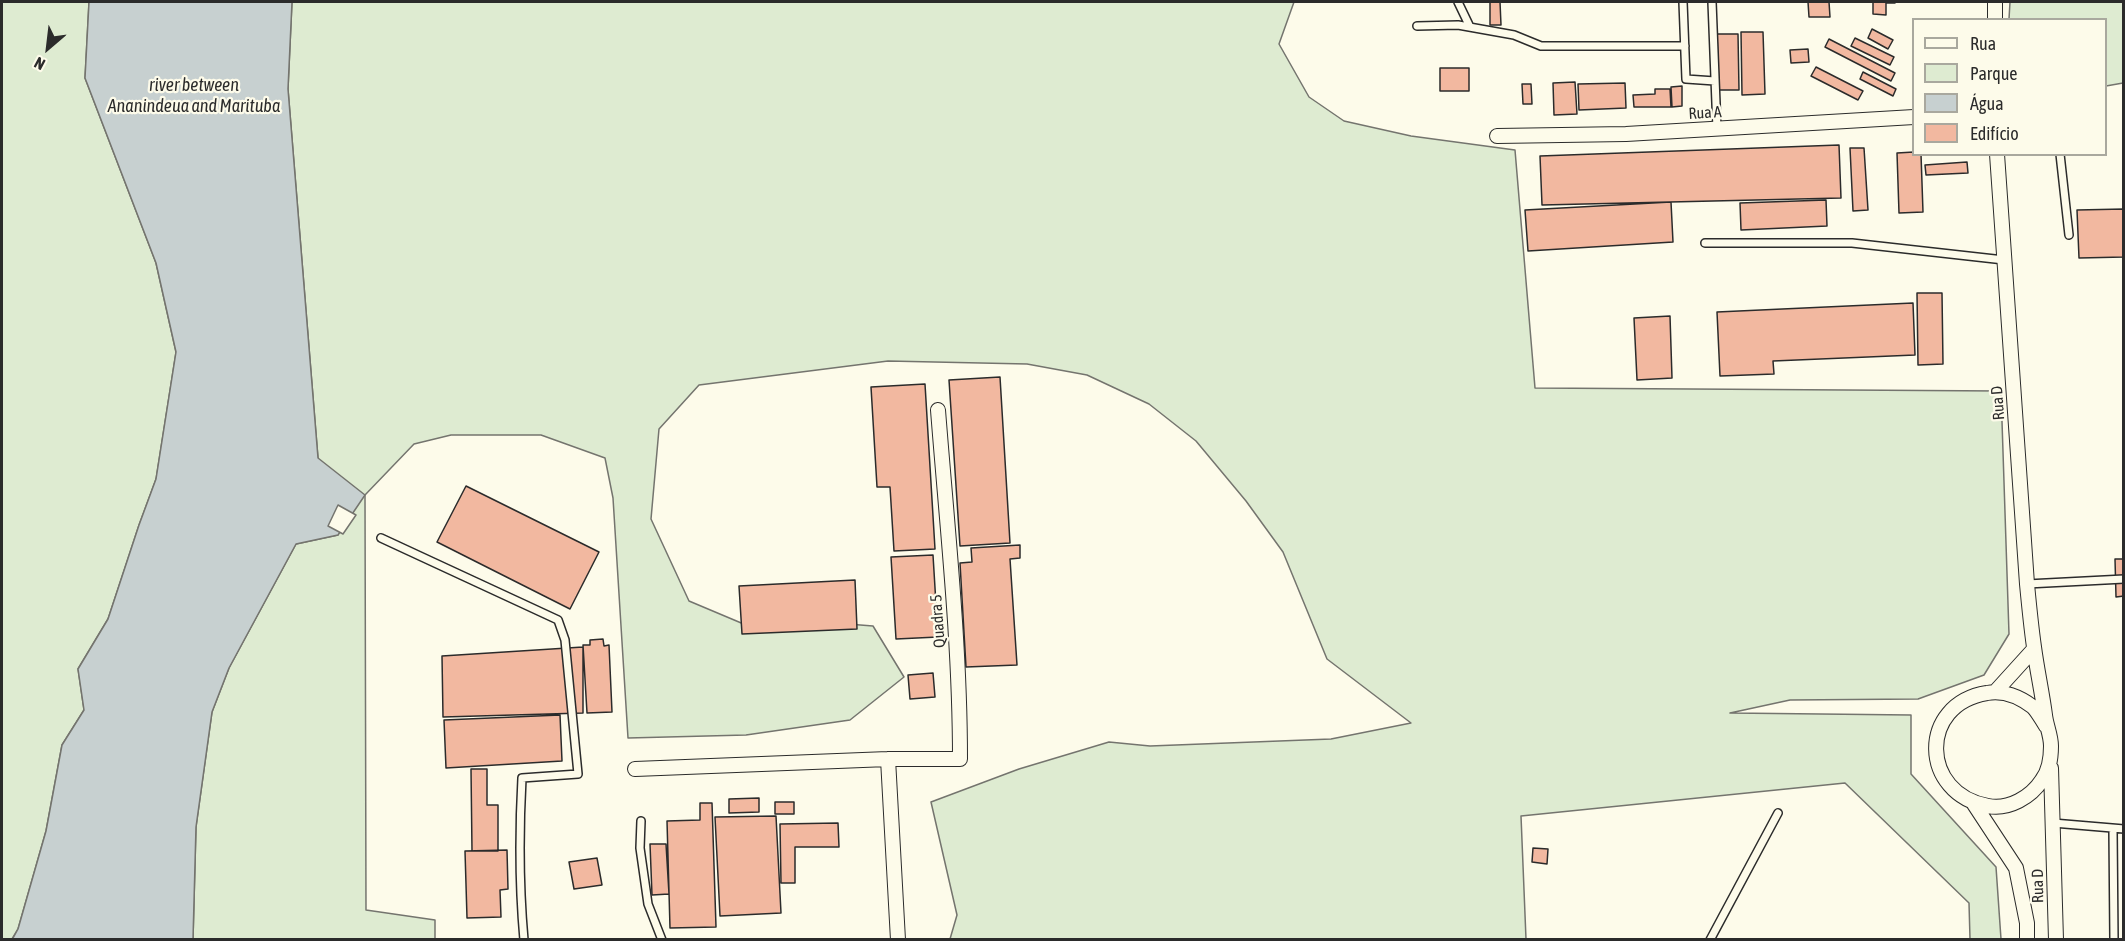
<!DOCTYPE html>
<meta charset="utf-8">
<style>
body{margin:0}
#map{position:relative;width:2125px;height:941px;overflow:hidden;background:#fdfbea;font-family:"Asap Condensed",sans-serif}
canvas{display:block}
.frame{position:absolute;inset:0;border:3px solid #2b2b2b;pointer-events:none}
.legend{position:absolute;left:1912px;top:18px;width:195px;height:138px;box-sizing:border-box;background:#fdfbea;border:2px solid #a9a89e;margin:0;padding:8px 10px;list-style:none;font-size:18px;color:#2b2b2b}
.legend li{display:flex;align-items:center;gap:12px;height:30px}
.legend b{width:30px;border:2px solid #a9a89e}
.north{position:absolute;left:18px;top:18px;width:60px;height:60px;-webkit-text-stroke:4px #fdfbea;paint-order:stroke;rotate:208deg;font-size:16px;font-weight:700;line-height:24px;text-align:center;color:#2b2b2b}
.north::after{content:'';display:block;margin:auto;width:21px;height:27px;background:#2b2b2b;clip-path:polygon(50% 0,100% 100%,50% 72%,0 100%)}
</style>
<div id="map">
<canvas width="2125" height="941"></canvas>
<div class="frame"></div>
<ul class="legend">
<li><b style="height:8px;background:#fdfbea"></b>Rua</li>
<li><b style="height:16px;background:#deebd1"></b>Parque</li>
<li><b style="height:16px;background:#c7d0d0"></b>Água</li>
<li><b style="height:16px;background:#f2b8a0"></b>Edifício</li>
</ul>
<div class="north">N</div>
</div>
<script>
const ctx = document.querySelector('canvas').getContext('2d');
ctx.lineJoin = 'round';
function fillPath(path, color) {
  ctx.fillStyle = color;
  ctx.fill(path, 'evenodd');
}
function trace(path, color, width, dash) {
  ctx.strokeStyle = color;
  ctx.lineWidth = width;
  ctx.lineCap = dash ? 'butt' : 'round';
  ctx.setLineDash(dash || []);
  ctx.stroke(path);
}
function write(font, color, halo, rows, align = 'center') {
  ctx.font = font + ' "Asap Condensed",sans-serif';
  ctx.lineWidth = 4.5;
  ctx.setLineDash([]);
  ctx.textBaseline = 'middle';
  ctx.strokeStyle = halo;
  ctx.fillStyle = color;
  for (const [text, x, y, turn = 0] of rows) {
    ctx.save();
    ctx.translate(x, y);
    ctx.rotate((+turn || 0) * Math.PI / 180);
    ctx.textAlign = isNaN(turn) ? turn : align;
    if (halo) ctx.strokeText(text, 0, 0);
    ctx.fillText(text, 0, 0);
    ctx.restore();
  }
}
const green = new Path2D(`
 M2,2H89L85,78L156,263L176,352L156,479L139,525L108,619L78,669L84,710L62,745L46,831L18,929L12,939L2,940Z
 M292,2H1294L1279,44L1309,97L1344,121L1411,136L1515,150L1535,388L2001,391L2009,634L1984,675L1918,699L1790,700L1730,713L1911,715V774L1996,867L2001,939H1970L1969,903L1845,783L1521,816L1526,939H950L957,915L931,802L1019,769L1109,742L1150,746L1331,739L1411,723L1327,659L1283,552L1246,501L1196,441L1149,404L1087,375L1027,364L888,361L699,385L659,429L651,519L689,601L746,625L797,620L873,626L904,677L850,720L746,735L628,738L613,498L605,458L541,435H451L414,444L365,495L366,910L435,920V939L193,940L196,827L212,712L229,668L296,544L338,535L318,458L288,89Z
 M2010,2H2123V83L2106,86V20L2009,19Z`);
fillPath(green, '#deebd1');
trace(green, '#74746e', 1.5);
const water = new Path2D(`
 M89,2H292L288,89L318,458L365,495L338,535L296,544L229,668L212,712L196,827L193,939L12,940L18,929L46,831L62,745L84,710L78,669L108,619L139,525L156,479L176,352L156,263L85,78Z`);
fillPath(water, '#c7d0d0');
trace(water, '#74746e', 1.5);
const pier = new Path2D(`
 M338,505L356,515L343,534L328,526Z`);
fillPath(pier, '#fdfbea');
trace(pier, '#74746e', 1.5);
const building = new Path2D(`
 M1490,2H1500L1501,25H1490Z
 M1808,2H1829L1830,17H1809Z
 M1873,2H1895V3H1886V15L1873,14Z
 M1872,29L1893,40L1888,49L1868,38Z
 M1741,32H1763L1765,94L1742,95Z
 M1717,34H1738L1739,90H1719Z
 M1855,38L1894,57L1890,65L1851,46Z
 M1829,39L1895,73L1891,81L1825,47Z
 M1808,49L1809,62L1791,63L1790,50Z
 M1816,67L1863,91L1858,100L1811,76Z
 M1440,68H1469V91H1440Z
 M1863,72L1896,89L1893,96L1860,79Z
 M1575,82L1577,114L1554,115L1553,83Z
 M1625,83L1626,108L1579,110L1578,84Z
 M1522,84H1531L1532,104H1523Z
 M1682,86V106L1672,107L1671,87Z
 M1655,89H1670L1671,107H1634L1633,95L1655,94Z
 M1839,145L1841,198L1542,205L1540,156Z
 M1850,148H1864L1868,210L1853,211Z
 M1914,152V154H1921L1923,212L1899,213L1897,153Z
 M1967,162L1968,173L1926,175L1925,165Z
 M1826,200L1827,226L1741,230L1740,203Z
 M1671,202L1673,242L1528,251L1525,210Z
 M2124,209V257L2079,258L2077,210Z
 M1917,293H1942L1943,364L1918,365Z
 M1913,303L1915,355L1773,361L1774,374L1720,376L1717,312Z
 M1670,316L1672,378L1637,380L1634,318Z
 M1000,377L1010,543L960,546L949,380Z
 M925,384L935,549L894,551L890,487H877L871,387Z
 M466,486L599,552L570,609L437,542Z
 M1020,545V558L1010,559L1017,665L966,667L960,563L972,562L971,548Z
 M933,555L938,637L896,639L891,557Z
 M2115,559H2124V596L2116,597Z
 M855,580L857,629L742,634L739,586Z
 M603,639L604,646L609,645L612,712L587,713L583,645H590V640Z
 M583,647V713L443,717L442,656Z
 M933,673L935,697L910,699L908,675Z
 M560,715L562,761L446,768L444,720Z
 M471,769H487V805H498V851H472Z
 M759,798V812L729,813V799Z
 M775,802H794V814H775Z
 M700,803H712L716,927L670,928L667,821L700,820Z
 M776,816L781,913L720,916L715,817Z
 M838,823L839,847H795V883H781L780,824Z
 M650,844H666L669,894L652,895Z
 M1533,848L1548,849L1547,864L1532,862Z
 M507,850L508,889L500,890L501,917L467,918L465,851Z
 M597,858L602,885L574,889L569,862Z`);
fillPath(building, '#f2b8a0');
trace(building, '#2b2b2b', 1.5);
const lane = new Path2D(`
 M1458,2L1470,27
 M1683,2L1686,79L1715,81
 M1712,2L1717,129
 M1417,26L1458,25L1514,35L1541,46H1685
 M2060,154L2069,235
 M1705,243H1852L2004,260
 M381,538L558,620L565,640L578,774L522,778C519,833 519,885 524,940
 M2027,584L2124,579
 M641,821L640,848L648,904L662,940
 M2053,823L2124,829
 M2113,830L2114,940
 M1710,940L1778,813`);
const street = new Path2D(`
 M1995,20V2
 M1497,136L1626,134L1914,117
 M1997,154L2027,584C2029,605 2031,626 2034,647C2037,670 2042,692 2045,715C2046,725 2051,735 2051,746C2051,757 2049,771 2042,780C2031,797 2009,810 1988,806C1920,794 1918,704 1987,693C2003,690 2020,697 2033,707C2038,712 2042,720 2046,726
 M1995,692L2034,649
 M888,759L898,940
 M2051,768L2056,940
 M635,769L888,759H960C960,642 947,526 938,410
 M1974,804L2016,868L2027,923V940`);
trace(lane, '#2b2b2b', 10);
trace(street, '#2b2b2b', 16);
trace(lane, '#fdfbea', 7);
trace(street, '#fdfbea', 14);
write('16px', '#2b2b2b', '#fdfbea', [
 ["Rua A",1705,113,-3],
 ["Rua D",1998,403,-94],
 ["Quadra 5",938,621,-94],
 ["Rua D",2038,886,-91]
]);
write('italic 18px', '#2b2b2b', '#fdfbea', [
 ["river between",194,85],
 ["Ananindeua and Marituba",194,106]
]);
</script>
